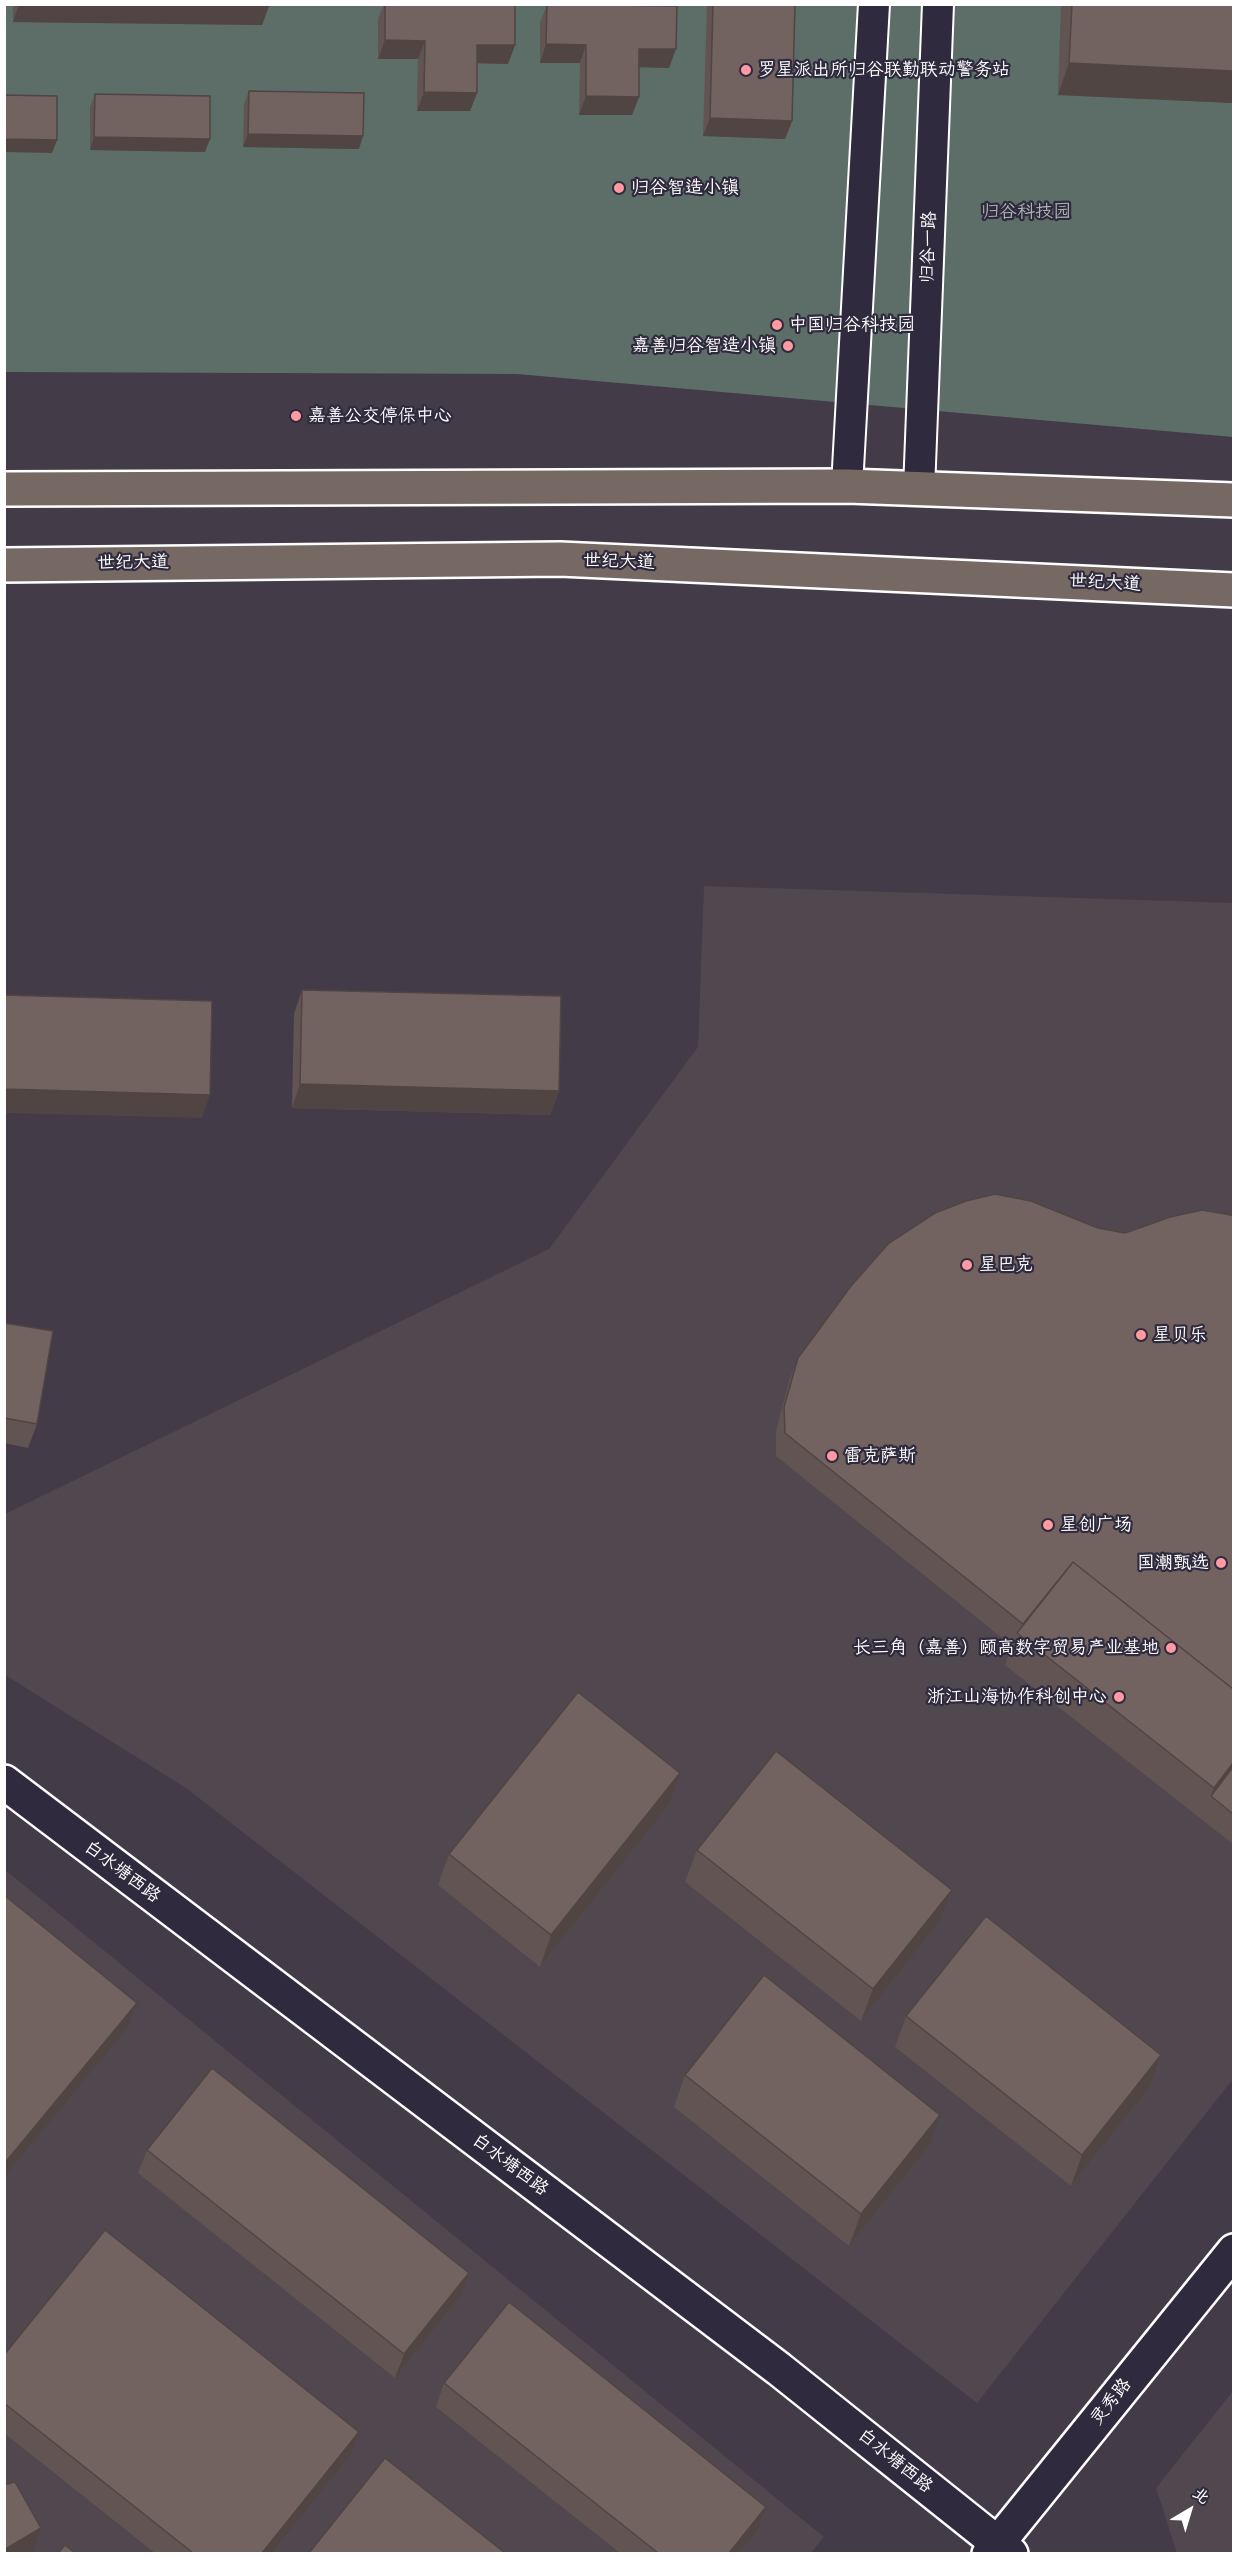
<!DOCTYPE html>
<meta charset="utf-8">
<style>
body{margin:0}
#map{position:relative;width:1238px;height:2558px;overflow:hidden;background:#433b48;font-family:"Shantell Sans","LXGW WenKai TC",sans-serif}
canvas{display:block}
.frame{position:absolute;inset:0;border:6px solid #fff;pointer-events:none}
.north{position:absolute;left:1160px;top:2480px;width:60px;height:60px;-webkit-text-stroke:4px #2f2a3d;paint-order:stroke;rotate:38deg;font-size:16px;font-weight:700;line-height:24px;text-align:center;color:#fff}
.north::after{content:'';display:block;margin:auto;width:21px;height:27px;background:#fff;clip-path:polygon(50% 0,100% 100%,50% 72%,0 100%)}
</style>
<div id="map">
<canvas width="1238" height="2558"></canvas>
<div class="frame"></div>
<div class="north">北</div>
</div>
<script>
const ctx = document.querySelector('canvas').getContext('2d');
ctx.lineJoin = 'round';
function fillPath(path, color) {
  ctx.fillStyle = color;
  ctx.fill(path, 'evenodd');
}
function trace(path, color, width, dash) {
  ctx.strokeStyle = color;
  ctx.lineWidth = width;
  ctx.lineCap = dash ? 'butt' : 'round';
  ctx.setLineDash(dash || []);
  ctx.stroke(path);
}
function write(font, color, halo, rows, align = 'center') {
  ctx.font = font + ' "Shantell Sans","LXGW WenKai TC",sans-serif';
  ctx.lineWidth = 4.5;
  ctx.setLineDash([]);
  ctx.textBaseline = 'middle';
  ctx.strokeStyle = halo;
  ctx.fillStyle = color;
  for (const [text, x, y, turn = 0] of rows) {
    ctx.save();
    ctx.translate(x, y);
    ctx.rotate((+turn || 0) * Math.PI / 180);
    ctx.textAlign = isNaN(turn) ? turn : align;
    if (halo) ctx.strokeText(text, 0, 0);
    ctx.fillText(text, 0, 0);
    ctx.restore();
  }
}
fillPath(new Path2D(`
 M704,886L1233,903V2079L977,2403L186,1788L5,1675V1514L549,1249L698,1047Z
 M4,1869L824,2537L811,2553H5Z
 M1233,2391V2553H1177L1156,2488Z`), '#51474f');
fillPath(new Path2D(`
 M5,5H1233V437L517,374L5,372Z`), '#5c6e67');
const street = new Path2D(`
 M847,486L874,4
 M919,490L938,4`);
const secondary = new Path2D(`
 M4,1782L779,2369L1011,2554
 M989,2554L1234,2251`);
const primary = new Path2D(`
 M4,489L847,486L1234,500
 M4,565L560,559L1234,590`);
trace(street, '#fff', 34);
trace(secondary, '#fff', 38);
trace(primary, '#fff', 38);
trace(street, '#2f2a3d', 30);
trace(secondary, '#2f2a3d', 33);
trace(primary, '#766964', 33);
fillPath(new Path2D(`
 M13,4H269L262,25L13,22Z
 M384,4H515V45L508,64L477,63V93L470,111H417L418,59H378V19Z
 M547,4L669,68L639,67V97L632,115H579L580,63H540V23Z
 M707,4H795L792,121L785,139L703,136Z
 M1061,4H1233V103L1058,95Z
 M249,91L359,149L243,147L244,104Z
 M95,94L205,152L90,150V107Z
 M302,990L559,1091L550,1115L292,1108L294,1014Z
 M1233,1216V1844L1005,1665L1012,1646L776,1456V1431L789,1381L798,1358L1098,1228L1125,1233Z
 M4,1323L37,1424L28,1448L4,1443Z
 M680,1773L669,1805L540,1967L438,1885L449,1854Z
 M697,1850L952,1890L940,1921L861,2021L685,1882Z
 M906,2016L1161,2055L1150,2087L1071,2186L895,2047Z
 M685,2075L929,2146L849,2246L674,2107Z
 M147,2150L460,2297L395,2378L138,2173Z
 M4,2355L350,2456L272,2553H155L4,2433Z
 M444,2383L766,2507L758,2530L739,2553H620L436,2407Z`), '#625453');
fillPath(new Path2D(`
 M19,4H131L269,6L262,25L13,22Z
 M385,40L425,41L418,59H378Z
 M546,44L586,45L580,63H540Z
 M477,45H515L508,64L470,63Z
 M639,49H676L669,68L632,67Z
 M1069,63L1233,71V103L1058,95Z
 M424,92L477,93L470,111H417Z
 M586,96L639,97L632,115H579Z
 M710,118L792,121L785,139L703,136Z
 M248,134L363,136L359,149L243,147Z
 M94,137L210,139L205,152L90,150Z
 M4,139L57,140L52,153L4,152Z
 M300,1084L559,1091L550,1115L292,1108Z
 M4,1089L210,1095L202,1118L4,1113Z
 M1233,1763V1780L1211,1796L1202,1820L1214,1788Z
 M680,1773L669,1805L540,1967L551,1935Z
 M952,1890L940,1921L861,2021L873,1989Z
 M137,2003L128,2027L4,2177V2164Z
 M1161,2055L1150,2087L1071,2186L1082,2155Z
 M940,2115L929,2146L849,2246L861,2214Z
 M469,2273L460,2297L395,2378L404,2354Z
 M359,2432L350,2456L272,2553H262Z
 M766,2507L758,2530L739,2553H729Z
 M41,2528L33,2552L31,2553H4V2550Z`), '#504543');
const building = new Path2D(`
 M131,4H269V6Z
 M385,4H515V45H477V93L424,92L425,41L385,40Z
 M547,4L677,6L676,49H639V97L586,96V45L546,44Z
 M713,4H795L792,121L710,118Z
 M1072,4H1233V71L1069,63Z
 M249,91L364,93L363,136L248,134Z
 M95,94L210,96V139L94,137Z
 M4,95L57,96V140L4,139Z
 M302,990L561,996L559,1091L300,1084Z
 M4,995L212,1001L210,1095L4,1089Z
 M995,1194L1031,1201L1098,1228L1125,1233L1170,1217L1202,1210L1231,1215L1233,1216V1689L1073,1562L1023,1624L785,1433L784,1407L798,1358L851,1286L889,1243L935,1213L966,1201Z
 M4,1323L53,1331L37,1424L4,1418Z
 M1073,1562L1233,1689V1763L1214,1788L1017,1633Z
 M578,1692L680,1773L551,1935L449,1854Z
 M776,1751L952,1890L873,1989L697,1850Z
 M1233,1767V1814L1211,1796Z
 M4,1895L137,2003L4,2164Z
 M986,1916L1161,2055L1082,2155L906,2016Z
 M764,1975L940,2115L861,2214L685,2075Z
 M212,2068L469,2273L404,2354L147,2150Z
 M105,2230L359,2432L262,2553H193L4,2403V2355Z
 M509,2302L766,2507L729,2553H658L444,2383Z
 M385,2458L505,2553H309Z
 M15,2482L41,2528L4,2550V2485Z
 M65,2545L75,2553H58Z`);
fillPath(building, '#726260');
trace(building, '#504543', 1.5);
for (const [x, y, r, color] of [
 [746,70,6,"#ff9aa2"],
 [619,188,6,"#ff9aa2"],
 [777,325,6,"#ff9aa2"],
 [788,346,6,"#ff9aa2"],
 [296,416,6,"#ff9aa2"],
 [967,1265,6,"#ff9aa2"],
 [1141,1335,6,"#ff9aa2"],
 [832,1456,6,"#ff9aa2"],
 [1048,1525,6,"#ff9aa2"],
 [1221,1563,6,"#ff9aa2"],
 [1171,1648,6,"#ff9aa2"],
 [1119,1697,6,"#ff9aa2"]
]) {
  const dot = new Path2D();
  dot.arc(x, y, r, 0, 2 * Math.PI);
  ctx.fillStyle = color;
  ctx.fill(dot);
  trace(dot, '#2f2a3d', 2);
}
write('18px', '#fff', '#2f2a3d', [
 ["罗星派出所归谷联勤联动警务站",758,70],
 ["归谷智造小镇",631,188],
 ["中国归谷科技园",789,325],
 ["嘉善归谷智造小镇",776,346,"right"],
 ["嘉善公交停保中心",308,416],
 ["星巴克",979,1265],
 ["星贝乐",1153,1335],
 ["雷克萨斯",844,1456],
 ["星创广场",1060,1525],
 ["国潮甄选",1209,1563,"right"],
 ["长三角（嘉善）颐高数字贸易产业基地",1159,1648,"right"],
 ["浙江山海协作科创中心",1107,1697,"right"]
], 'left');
write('18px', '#aeb6b3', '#2f2a3d', [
 ["归谷科技园",1026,212]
]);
write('18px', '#fff', '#2f2a3d', [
 ["归谷一路",929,247,-88],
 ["世纪大道",619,562,2],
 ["世纪大道",133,563,-1],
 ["世纪大道",1105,583,3],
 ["白水塘西路",122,1872,37],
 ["白水塘西路",510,2165,37],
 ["灵秀路",1111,2402,-51],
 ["白水塘西路",895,2461,39]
]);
</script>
